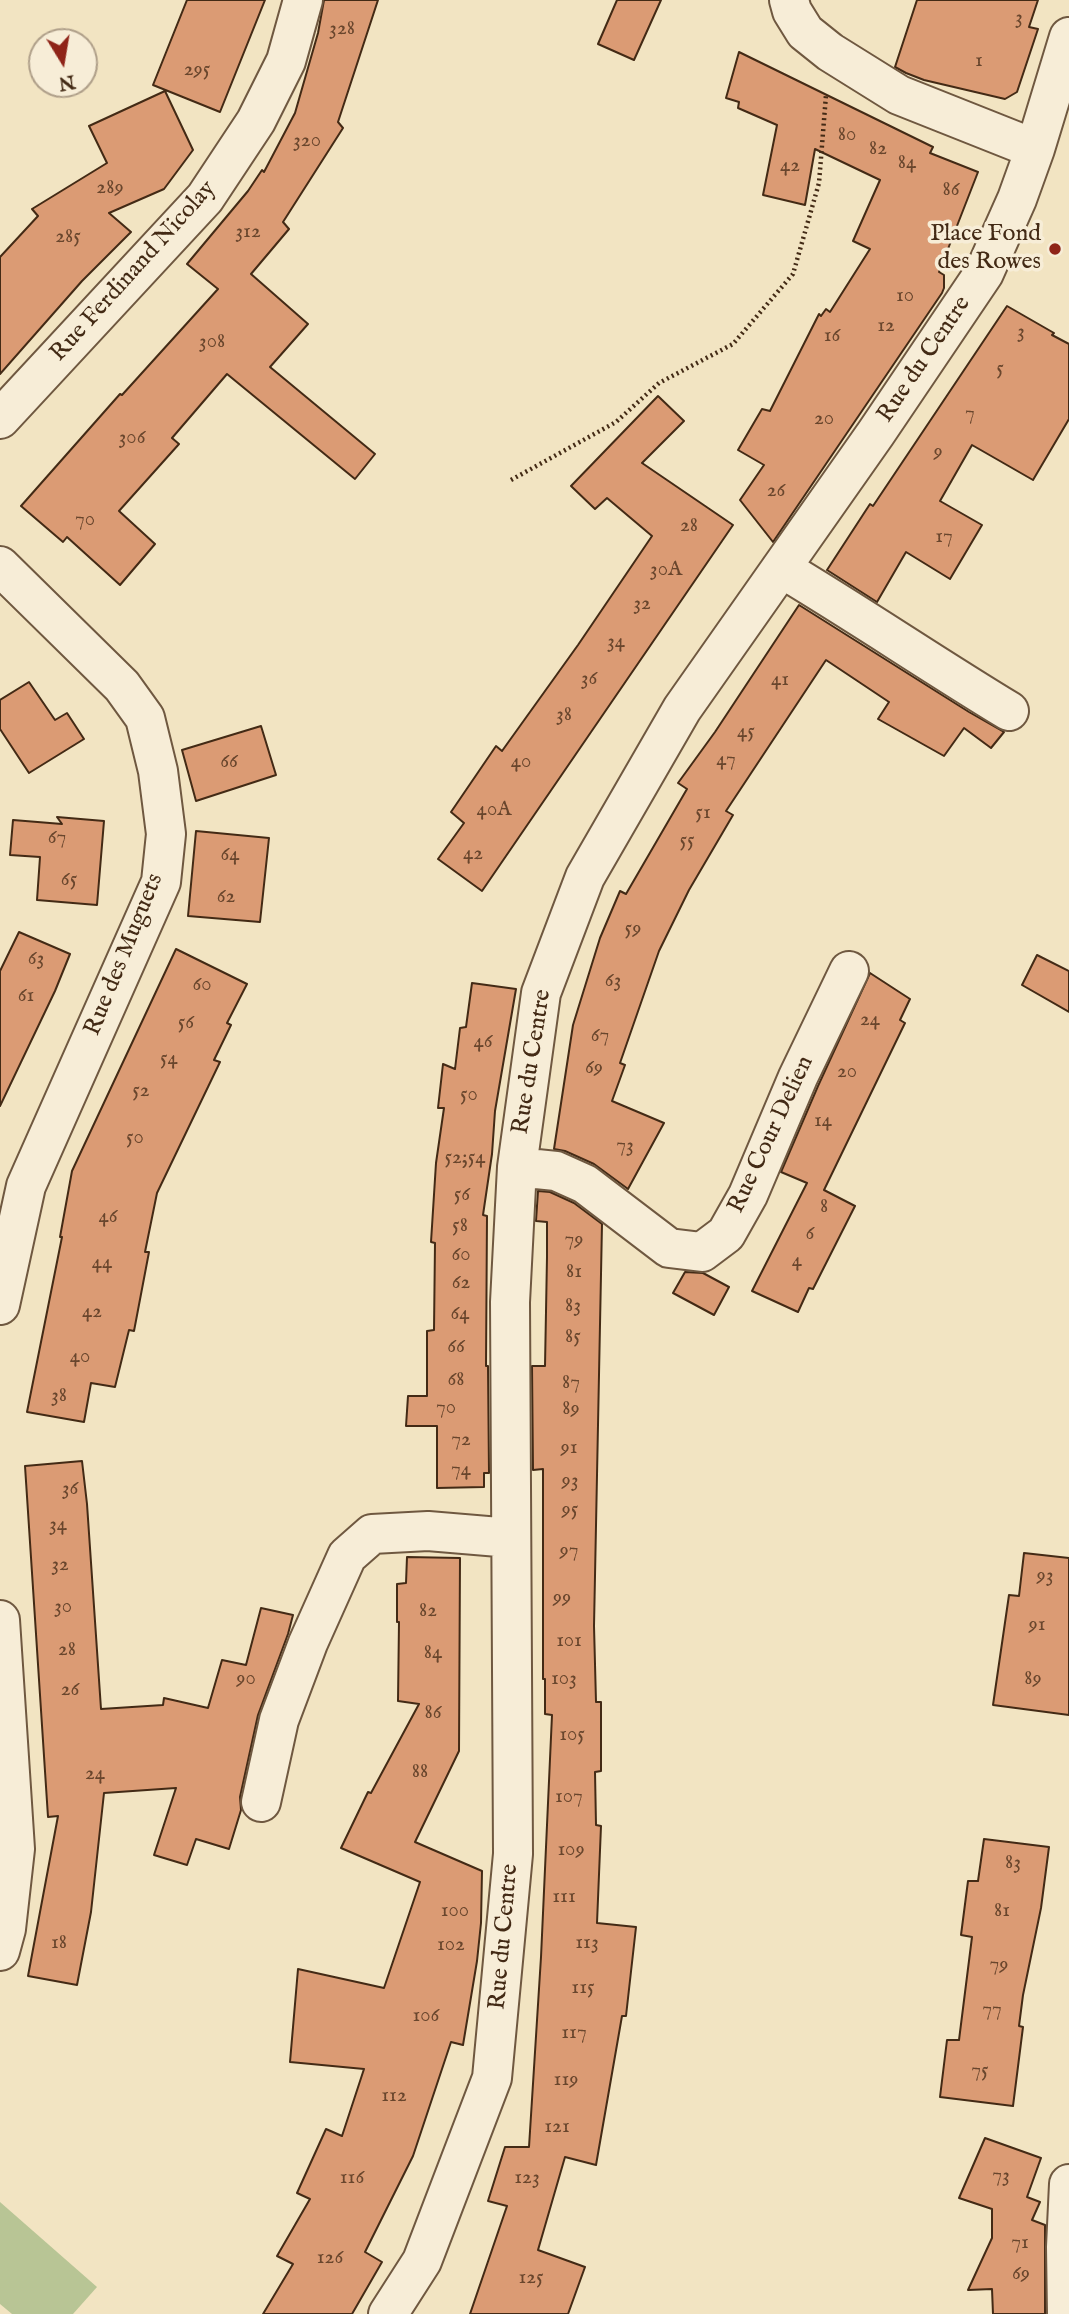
<!DOCTYPE html>
<style>
body{margin:0}
#map{position:relative;width:1069px;height:2314px;overflow:hidden;background:#f2e4c2;font-family:"IM FELL English",serif}
canvas{display:block}
.north{position:absolute;left:28px;top:28px;width:70px;height:70px;box-sizing:border-box;background:#f7edd7;border:2px solid #af9f89;border-radius:50%;rotate:169deg;font-size:19px;font-weight:700;line-height:28px;text-align:center;color:#432a15}
.north::after{content:'';display:block;margin:auto;width:24px;height:32px;background:#8f2418;clip-path:polygon(50% 0,100% 100%,50% 72%,0 100%)}
</style>
<div id="map">
<canvas width="1069" height="2314"></canvas>
<div class="north">N</div>
</div>
<script>
const ctx = document.querySelector('canvas').getContext('2d');
ctx.lineJoin = 'round';
function fillPath(path, color) {
  ctx.fillStyle = color;
  ctx.fill(path, 'evenodd');
}
function trace(path, color, width, dash) {
  ctx.strokeStyle = color;
  ctx.lineWidth = width;
  ctx.lineCap = dash ? 'butt' : 'round';
  ctx.setLineDash(dash || []);
  ctx.stroke(path);
}
function write(font, color, halo, rows, align = 'center') {
  ctx.font = font + ' "IM FELL English",serif';
  ctx.lineWidth = 7;
  ctx.setLineDash([]);
  ctx.textBaseline = 'middle';
  ctx.strokeStyle = halo;
  ctx.fillStyle = color;
  for (const [text, x, y, turn = 0] of rows) {
    ctx.save();
    ctx.translate(x, y);
    ctx.rotate((+turn || 0) * Math.PI / 180);
    ctx.textAlign = isNaN(turn) ? turn : align;
    if (halo) ctx.strokeText(text, 0, 0);
    ctx.fillText(text, 0, 0);
    ctx.restore();
  }
}
fillPath(new Path2D(`
 M0,2202L97,2287L73,2314H12L0,2304Z`), '#b8c595');
const building = new Path2D(`
 M187,0H265L220,112L153,85Z
 M324,0H378L338,122L343,128L283,222L289,229L251,274L308,324L270,367L375,454L355,479L227,374L172,438L179,444L119,511L155,544L120,585L67,537L63,542L21,506L120,394L122,395L218,289L187,264L248,191L262,170L264,172L295,113L318,33Z
 M617,0H661L634,60L598,44Z
 M917,0H1038L1029,27L1038,29L1017,92L1005,99L924,80L906,73L895,67Z
 M739,52L933,147L930,153L978,172L939,272L944,275V288L942,293L773,542L740,500L764,465L738,450L762,409L770,411L819,314L821,316L826,309L830,312L870,249L853,241L880,180L815,149L805,205L763,195L777,125L738,108L739,102L726,98Z
 M165,91L193,150L164,189L109,213L131,232L82,281L0,374V257L38,216L32,209L107,163L89,126Z
 M1007,306L1054,333L1052,335L1069,344V419L1033,480L972,445L940,501L982,525L950,579L906,552L877,602L827,570L870,504L873,506Z
 M658,396L684,421L642,463L733,525L482,891L438,859L464,823L451,812L496,746L502,751L578,645L652,536L607,498L595,509L571,486Z
 M799,605L969,712L1004,732L991,748L964,728L944,756L878,719L889,702L826,660L726,811L733,815L689,890L659,951L620,1063L625,1065L612,1101L664,1123L628,1189L594,1164L565,1151L554,1149L573,1025L600,938L620,891L626,894L687,789L678,783L715,732Z
 M29,682L55,720L67,713L84,739L29,773L0,729V700Z
 M261,726L276,775L196,801L182,750Z
 M57,817L104,821L97,905L37,900L40,857L10,855L13,820L62,824Z
 M196,831L269,838L260,922L188,916Z
 M19,932L70,954L55,991L0,1106V971Z
 M176,949L247,984L227,1023L231,1025L214,1060L220,1062L157,1193L145,1252H149L134,1331L129,1330L115,1387L91,1383L84,1422L27,1412L62,1237H60L72,1171Z
 M1037,955L1069,971V1012L1022,985Z
 M870,973L910,999L900,1020L905,1023L824,1190L855,1206L813,1289L809,1288L798,1312L752,1291L807,1183L781,1172L818,1086Z
 M472,983L516,989L495,1111L492,1154L483,1215L487,1216L486,1366H488L489,1473H484V1487L437,1488V1426H406L408,1396H427V1331L434,1330L435,1243L431,1242L436,1163L444,1108H438L443,1064L455,1069L460,1028L466,1027Z
 M538,1191L550,1192L574,1203L602,1224L594,1626L596,1702H601V1771L595,1772L596,1825L601,1826L597,1923L636,1927L626,2016H622L596,2165L565,2157L538,2250L585,2267L568,2314H470L507,2206L488,2201L505,2147H529L541,1957L552,1715L545,1714V1679H543V1469L533,1470L532,1366H545L547,1257V1222L536,1221Z
 M685,1272L703,1273L729,1287L714,1315L673,1293Z
 M82,1461L87,1504L101,1709L163,1705L164,1698L208,1708L222,1660L246,1665L261,1608L293,1615L288,1634L258,1715L240,1797L241,1810L229,1849L196,1839L187,1865L154,1855L176,1788L104,1793L91,1912L77,1985L28,1976L58,1816L48,1817L25,1466Z
 M1024,1553L1069,1558V1715L993,1705L1009,1595L1019,1596Z
 M407,1557L460,1558L459,1751L415,1842L482,1871L481,1923L477,1961L463,2045L451,2042L413,2156L365,2252L382,2262L352,2314H263L293,2264L277,2256L310,2199L297,2193L326,2129L342,2136L364,2069L290,2062L298,1969L384,1988L420,1882L341,1848L368,1792L371,1793L419,1704L398,1701L399,1622H397V1584L406,1583Z
 M984,1839L1049,1847L1041,1908L1023,1995L1019,2026L1023,2027L1013,2106L940,2097L947,2040H959L972,1937L961,1935L968,1881H978Z
 M985,2138L1041,2158L1027,2197L1040,2202L1032,2220L1045,2225V2314H993L992,2289L968,2290L992,2238V2209L959,2198Z`);
fillPath(building, '#db9b74');
trace(building, '#432a15', 2);
const minor = new Path2D(`
 M789,0L792,11L805,32L830,52L899,95L1035,149
 M0,419L205,198L256,121L286,61L303,0
 M0,566L122,686L145,718L158,771L166,834L161,882L26,1186L0,1305
 M781,568C858,614 933,665 1009,711
 M517,1167L556,1171L585,1184L669,1248L702,1252L726,1234L748,1195L798,1077L849,971
 M0,1620L15,1849L6,1929L0,1951
 M261,1802L279,1720L308,1643L347,1556L372,1534L428,1531L511,1538
 M388,2314L422,2261L492,2078L513,1854L510,1302L517,1167L541,993L585,877L682,709L876,433L984,273L1017,199L1035,149L1069,37
 M1067,2314L1066,2247L1069,2184`);
trace(minor, '#6f5840', 42);
trace(new Path2D(`
 M511,480L616,422L659,383L733,344L793,274L819,183L826,95`), '#432a15', 4.5, [2, 3.5]);
trace(minor, '#f7edd7', 38);
for (const [x, y, r, color] of [
 [1055,249,7,"#8f2418"]
]) {
  const dot = new Path2D();
  dot.arc(x, y, r, 0, 2 * Math.PI);
  ctx.fillStyle = color;
  ctx.fill(dot);
  trace(dot, '#f7edd7', 2.5);
}
write('21px', '#69462d', null, [
 ["3",1019,19],
 ["328",342,30],
 ["1",979,62],
 ["295",197,71],
 ["80",847,136],
 ["320",307,142],
 ["82",878,150],
 ["84",907,164],
 ["42",790,167],
 ["289",110,189],
 ["86",951,191],
 ["312",248,233],
 ["285",68,238],
 ["10",905,297],
 ["12",886,327],
 ["3",1021,333],
 ["16",832,337],
 ["308",212,343],
 ["5",1000,370],
 ["7",970,415],
 ["20",824,420],
 ["306",132,439],
 ["9",938,453],
 ["26",776,492],
 ["70",85,521],
 ["28",689,527],
 ["17",944,538],
 ["30A",666,571],
 ["32",642,605],
 ["34",616,643],
 ["36",589,680],
 ["41",780,681],
 ["38",564,716],
 ["45",746,733],
 ["47",726,761],
 ["66",229,763],
 ["40",521,763],
 ["40A",494,811],
 ["51",703,814],
 ["67",57,839],
 ["55",687,842],
 ["42",473,855],
 ["64",230,856],
 ["65",69,881],
 ["62",226,898],
 ["59",633,930],
 ["63",36,960],
 ["63",613,982],
 ["60",202,986],
 ["61",26,997],
 ["24",870,1021],
 ["56",186,1024],
 ["67",600,1037],
 ["46",483,1043],
 ["54",169,1060],
 ["69",594,1069],
 ["20",847,1073],
 ["52",141,1092],
 ["50",469,1096],
 ["14",823,1122],
 ["50",135,1139],
 ["73",625,1147],
 ["52;54",465,1159],
 ["56",462,1196],
 ["8",824,1208],
 ["46",108,1218],
 ["58",460,1227],
 ["6",810,1235],
 ["79",574,1241],
 ["60",461,1256],
 ["4",797,1262],
 ["44",102,1264],
 ["81",574,1273],
 ["62",461,1284],
 ["83",573,1307],
 ["42",92,1313],
 ["64",460,1315],
 ["85",573,1338],
 ["66",456,1348],
 ["40",80,1358],
 ["68",456,1381],
 ["87",571,1384],
 ["38",59,1397],
 ["70",446,1409],
 ["89",571,1410],
 ["72",461,1441],
 ["91",569,1449],
 ["74",461,1471],
 ["93",570,1482],
 ["36",70,1490],
 ["95",570,1511],
 ["34",58,1526],
 ["97",569,1552],
 ["32",60,1566],
 ["93",1045,1577],
 ["99",562,1599],
 ["30",63,1608],
 ["82",428,1612],
 ["91",1037,1626],
 ["101",569,1642],
 ["28",67,1651],
 ["84",433,1654],
 ["90",246,1680],
 ["103",564,1680],
 ["89",1033,1680],
 ["26",70,1691],
 ["86",433,1714],
 ["105",572,1736],
 ["88",420,1773],
 ["24",95,1775],
 ["107",569,1798],
 ["109",571,1851],
 ["83",1013,1864],
 ["111",564,1898],
 ["100",455,1912],
 ["81",1002,1912],
 ["18",59,1944],
 ["113",587,1944],
 ["102",451,1946],
 ["79",999,1966],
 ["115",583,1989],
 ["77",992,2011],
 ["106",426,2017],
 ["117",574,2034],
 ["75",980,2072],
 ["119",566,2081],
 ["112",394,2097],
 ["121",557,2128],
 ["73",1001,2177],
 ["116",352,2179],
 ["123",527,2179],
 ["71",1020,2244],
 ["126",330,2259],
 ["69",1021,2275],
 ["125",531,2279]
]);
write('24px', '#432a15', '#f7edd7', [
 ["Place Fond",1041,235],
 ["des Rowes",1041,263]
], 'right');
write('24px', '#432a15', '#f7edd7', [
 ["Rue Ferdinand Nicolay",134,272,-48],
 ["Rue du Centre",925,360,-56],
 ["Rue des Muguets",125,955,-68],
 ["Rue du Centre",533,1062,-81],
 ["Rue Cour Delien",772,1135,-65],
 ["Rue du Centre",505,1937,-85]
]);
</script>
